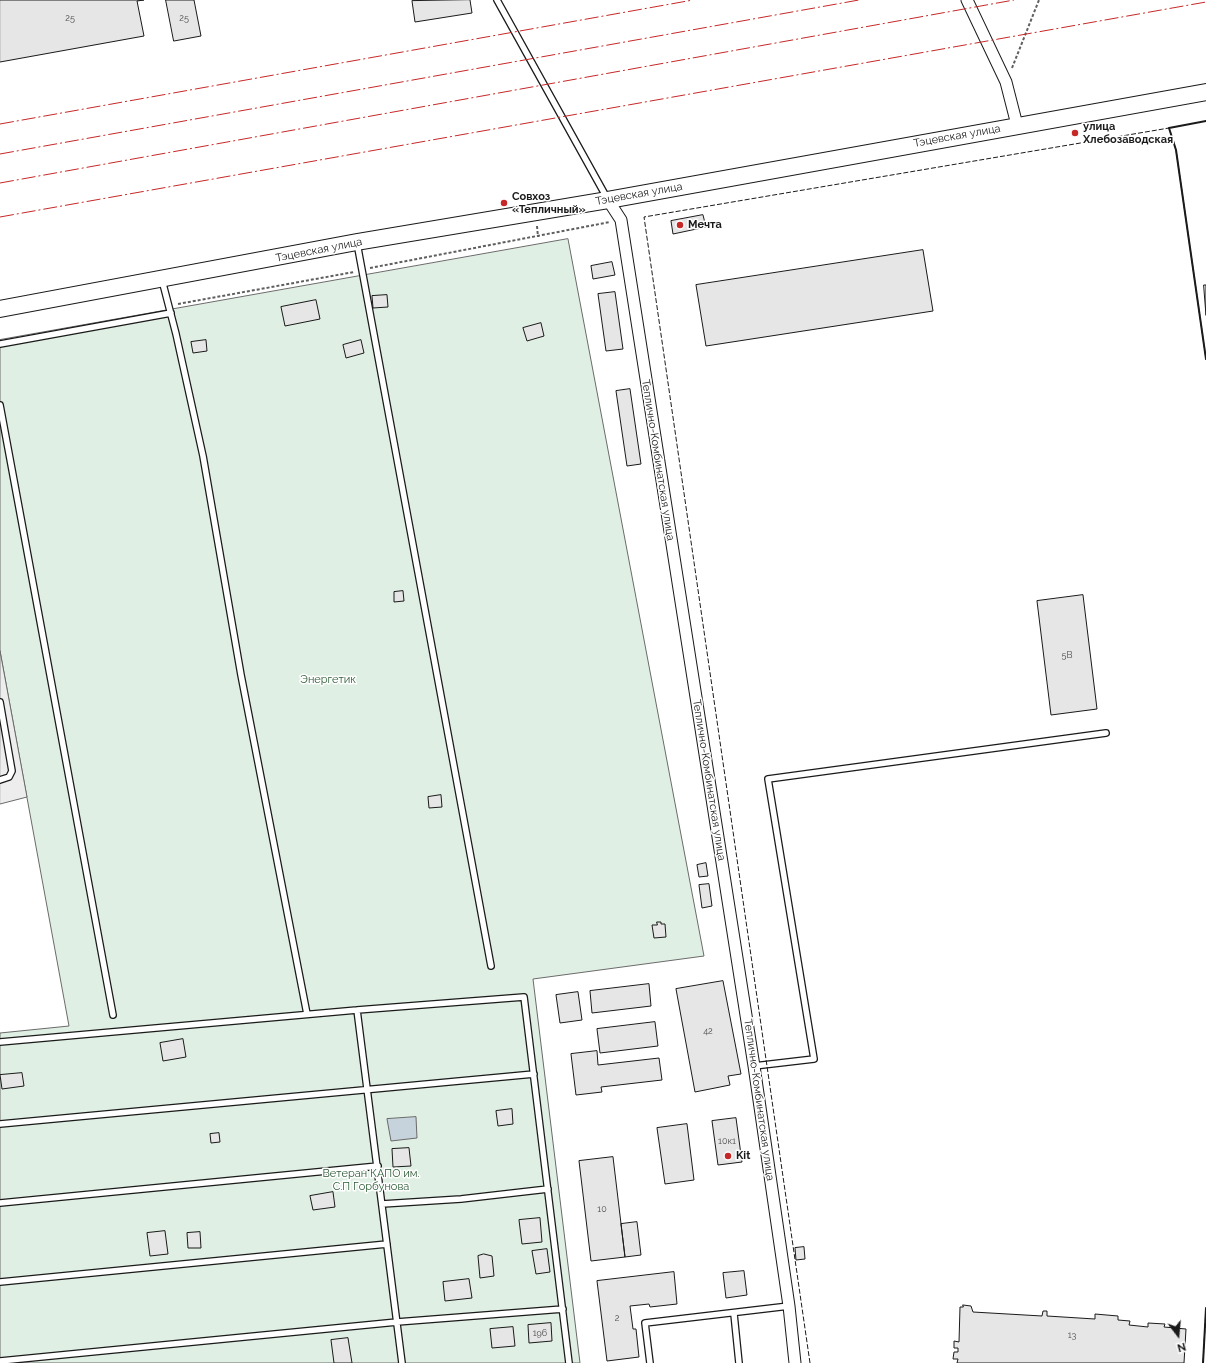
<!DOCTYPE html>
<meta charset="utf-8">
<style>
body{margin:0}
#map{position:relative;width:1206px;height:1363px;overflow:hidden;background:#fff;font-family:Raleway,sans-serif}
canvas{display:block}
.north{position:absolute;left:1158px;top:1315px;width:40px;height:40px;-webkit-text-stroke:3px #fff;paint-order:stroke;rotate:164deg;font-size:11px;font-weight:700;line-height:16px;text-align:center;color:#1a1a1a}
.north::after{content:'';display:block;margin:auto;width:14px;height:18px;background:#1a1a1a;clip-path:polygon(50% 0,100% 100%,50% 72%,0 100%)}
</style>
<div id="map">
<canvas width="1206" height="1363"></canvas>
<div class="north">N</div>
</div>
<script>
const ctx = document.querySelector('canvas').getContext('2d');
ctx.lineJoin = 'round';
function fillPath(path, color) {
  ctx.fillStyle = color;
  ctx.fill(path, 'evenodd');
}
function trace(path, color, width, dash) {
  ctx.strokeStyle = color;
  ctx.lineWidth = width;
  ctx.lineCap = dash ? 'butt' : 'round';
  ctx.setLineDash(dash || []);
  ctx.stroke(path);
}
function write(font, color, halo, rows, align = 'center') {
  ctx.font = font + ' Raleway,sans-serif';
  ctx.lineWidth = 3;
  ctx.setLineDash([]);
  ctx.textBaseline = 'middle';
  ctx.strokeStyle = halo;
  ctx.fillStyle = color;
  for (const [text, x, y, turn = 0] of rows) {
    ctx.save();
    ctx.translate(x, y);
    ctx.rotate((+turn || 0) * Math.PI / 180);
    ctx.textAlign = isNaN(turn) ? turn : align;
    if (halo) ctx.strokeText(text, 0, 0);
    ctx.fillText(text, 0, 0);
    ctx.restore();
  }
}
const green = new Path2D(`
 M568,239L704,956L533,979L580,1363H0V1033L69,1026L0,651V340Z`);
fillPath(green, '#e0efe3');
trace(green, '#6a6a6a', 1);
const parking = new Path2D(`
 M0,651L27,797L0,804Z`);
fillPath(parking, '#ededed');
trace(parking, '#6a6a6a', 1);
const water = new Path2D(`
 M416,1117L417,1138L391,1141L387,1119Z`);
fillPath(water, '#c6d2dc');
trace(water, '#6a6a6a', 1);
const building = new Path2D(`
 M0,0H144L137,1L144,36L0,62Z
 M166,0H194L201,36L174,41Z
 M470,0L472,13L415,22L412,1Z
 M703,215L706,227L673,234L671,221Z
 M923,250L933,311L706,346L696,285Z
 M612,262L615,275L593,279L591,266Z
 M1204,285H1206V315Z
 M615,292L623,349L606,351L598,294Z
 M387,295L388,307L373,308L372,296Z
 M316,300L320,319L285,326L281,307Z
 M541,323L544,336L527,341L523,328Z
 M206,340L207,351L193,353L191,342Z
 M361,340L364,353L346,358L343,345Z
 M630,389L641,464L627,466L616,391Z
 M403,591L404,601L394,602V592Z
 M1083,595L1097,709L1051,715L1037,601Z
 M441,795L442,807L429,808L428,797Z
 M706,863L708,876L699,877L697,865Z
 M709,884L712,906L702,908L699,885Z
 M657,922H661V924H665L666,937L654,938L652,925H657Z
 M723,981L741,1074L728,1076L730,1085L695,1092L676,989Z
 M649,984L651,1006L592,1013L590,991Z
 M578,992L582,1020L560,1023L556,995Z
 M655,1022L658,1046L600,1053L597,1029Z
 M183,1039L186,1057L163,1061L160,1043Z
 M597,1051L598,1065L659,1058L662,1080L601,1087L602,1092L576,1095L571,1054Z
 M22,1073L24,1086L2,1089L0,1075Z
 M512,1109L513,1124L498,1126L496,1111Z
 M736,1118L742,1162L718,1165L712,1121Z
 M687,1124L694,1180L665,1184L657,1128Z
 M219,1133L220,1142L211,1143L210,1134Z
 M409,1148L411,1166L393,1167L392,1149Z
 M613,1157L625,1257L591,1261L579,1161Z
 M333,1192L335,1207L313,1210L310,1196Z
 M540,1218L542,1242L522,1244L519,1220Z
 M637,1222L641,1255L625,1257L621,1224Z
 M165,1231L168,1254L150,1256L147,1233Z
 M200,1232L201,1248H188L187,1233Z
 M804,1247L805,1259L796,1260L795,1248Z
 M547,1249L550,1272L536,1274L532,1251Z
 M484,1254L492,1256L494,1276L480,1278L478,1256Z
 M744,1271L747,1295L726,1298L723,1273Z
 M674,1272L677,1304L650,1307L649,1304L630,1306L633,1329H636L639,1357L607,1361L597,1281Z
 M469,1279L472,1298L445,1301L443,1282Z
 M963,1305L971,1306L973,1312L1042,1316L1043,1311H1047V1316L1095,1319V1314L1118,1316V1320L1130,1321L1129,1325L1148,1327V1323L1165,1324L1164,1327L1186,1329L1184,1363H957L958,1359H953L954,1352H958V1348H954V1341L959,1342L960,1307H963Z
 M551,1323L552,1341L529,1343L528,1325Z
 M513,1327L515,1346L492,1348L490,1329Z
 M348,1338L352,1363H334L331,1340Z`);
fillPath(building, '#e6e6e6');
trace(building, '#1a1a1a', 1);
const lane = new Path2D(`
 M497,0L607,198
 M357,243L491,966
 M162,280L176,334L203,456L241,675L307,1014
 M0,344L171,313
 M0,405L113,1015
 M0,702L12,771L9,777L0,780
 M357,1010L402,1363
 M0,1042L357,1010L524,997L569,1363
 M754,1066L814,1059L768,779L1106,733
 M0,1124L534,1074
 M0,1203L378,1166
 M382,1204L461,1199L548,1189
 M0,1282L387,1244
 M734,1314L739,1363
 M0,1361L397,1322L563,1309
 M650,1363L645,1323L789,1306`);
const street = new Path2D(`
 M967,0L1006,82L1017,125
 M608,200L621,220L754,1066L789,1306L795,1363`);
const secondary = new Path2D(`
 M0,309L357,242L608,200L1206,92`);
trace(lane, '#1a1a1a', 8);
trace(street, '#1a1a1a', 13);
trace(secondary, '#1a1a1a', 18);
trace(new Path2D(`
 M1012,68L1039,0
 M537,226L538,237
 M370,268L610,222
 M178,304L354,272`), '#5f5f5f', 2, [3, 2]);
trace(lane, '#fff', 5.5);
trace(street, '#fff', 11);
trace(secondary, '#fff', 16);
trace(new Path2D(`
 M810,1363L644,217L1169,128L1176,150L1206,359
 M1203,1363L1206,1308`), '#1a1a1a', 1, [5, 2]);
trace(new Path2D(`
 M1206,121L1169,128L1176,150L1206,359
 M1203,1363L1206,1308`), '#1a1a1a', 2);
trace(new Path2D(`
 M0,124L693,0
 M0,154L859,0
 M0,183L1014,0
 M0,217L1206,2`), '#c62828', 1, [14, 3, 2, 3]);
for (const [x, y, r, color] of [
 [1075,133,4,"#c62828"],
 [504,203,4,"#c62828"],
 [680,225,4,"#c62828"],
 [728,1156,4,"#c62828"]
]) {
  const dot = new Path2D();
  dot.arc(x, y, r, 0, 2 * Math.PI);
  ctx.fillStyle = color;
  ctx.fill(dot);
  trace(dot, '#fff', 1.5);
}
write('9px', '#4d4d4d', null, [
 ["25",70,18],
 ["25",184,18],
 ["5В",1067,655],
 ["42",708,1031],
 ["10к1",727,1141],
 ["10",602,1209],
 ["2",617,1318],
 ["196",540,1333],
 ["13",1072,1335]
]);
write('bold 11px', '#1a1a1a', '#fff', [
 ["улица",1083,127],
 ["Хлебозаводская",1083,140],
 ["Совхоз",512,197],
 ["«Тепличный»",512,210],
 ["Мечта",688,225],
 ["Kit",736,1156]
], 'left');
write('11px', '#1a1a1a', '#fff', [
 ["Тэцевская улица",957,136,-10],
 ["Тэцевская улица",639,194,-10],
 ["Тэцевская улица",319,250,-11],
 ["Теплично-Комбинатская улица",658,460,81],
 ["Теплично-Комбинатская улица",709,780,81],
 ["Теплично-Комбинатская улица",759,1100,82]
]);
write('11px', '#2b5a34', '#fff', [
 ["Энергетик",328,680],
 ["Ветеран КАПО им.",371,1174],
 ["С.П Горбунова",371,1187]
]);
</script>
